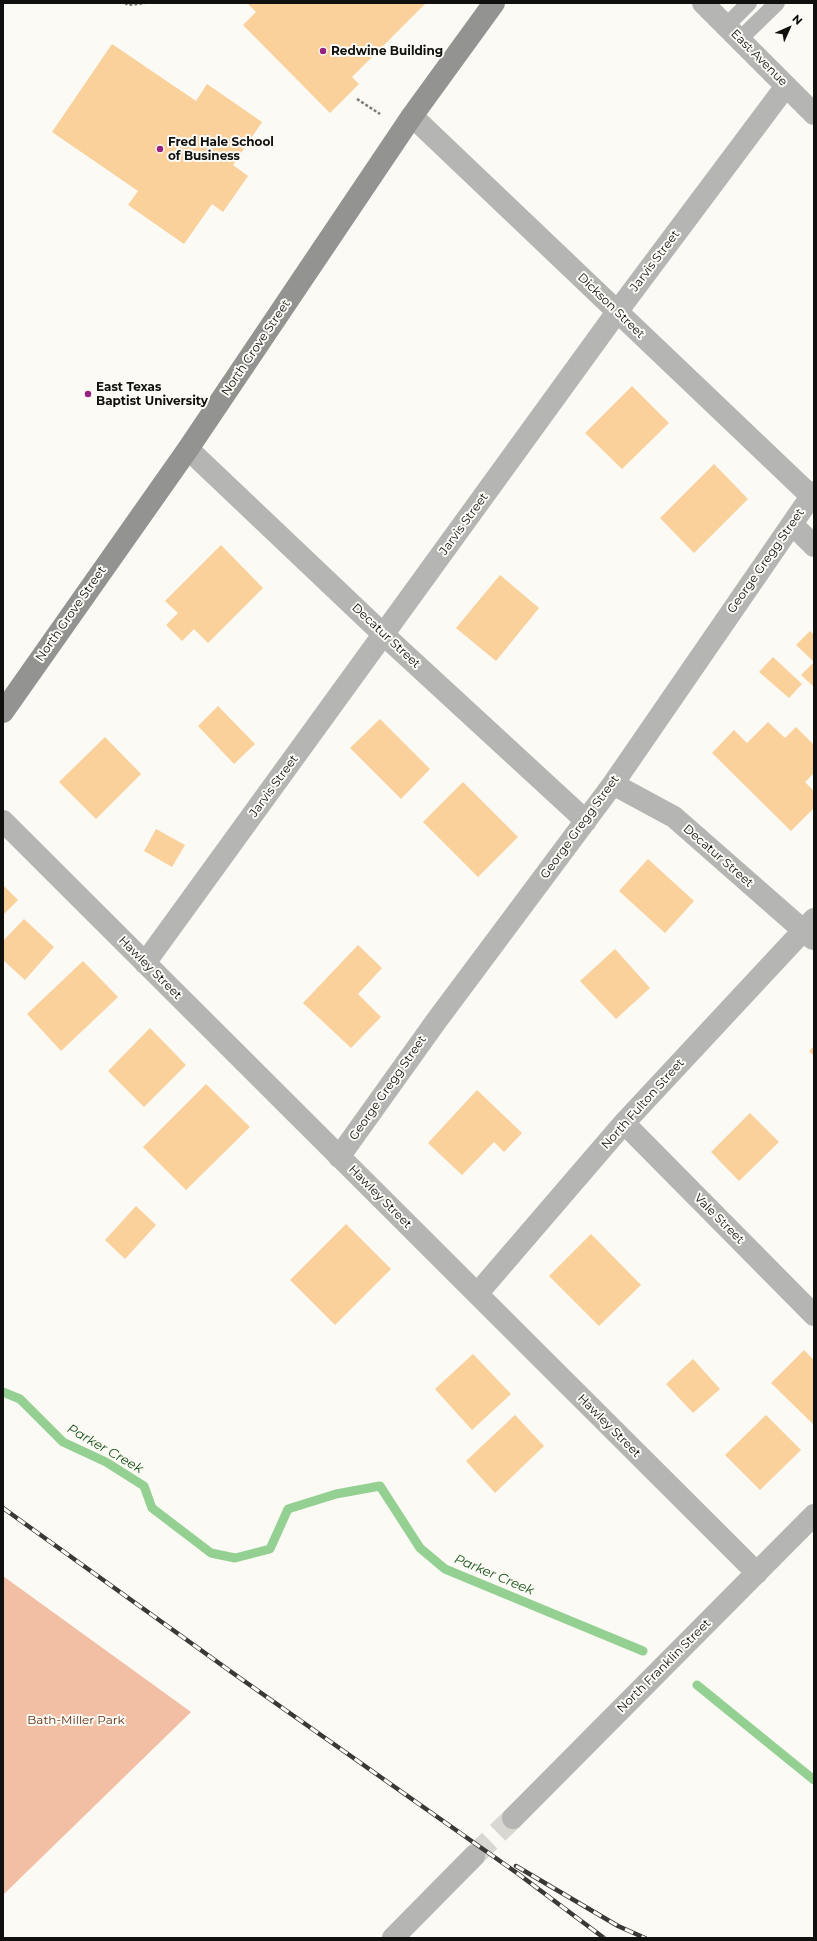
<!DOCTYPE html>
<style>
body{margin:0}
#map{position:relative;width:817px;height:1941px;overflow:hidden;background:#fbfaf4;font-family:Montserrat,sans-serif}
canvas{display:block}
.frame{position:absolute;inset:0;border:4px solid #10100e;pointer-events:none}
.north{position:absolute;left:769px;top:8px;width:40px;height:40px;-webkit-text-stroke:3px #fbfaf4;paint-order:stroke;rotate:45deg;font-size:11px;font-weight:700;line-height:16px;text-align:center;color:#10100e}
.north::after{content:'';display:block;margin:auto;width:14px;height:18px;background:#10100e;clip-path:polygon(50% 0,100% 100%,50% 72%,0 100%)}
</style>
<div id="map">
<canvas width="817" height="1941"></canvas>
<div class="frame"></div>
<div class="north">N</div>
</div>
<script>
const ctx = document.querySelector('canvas').getContext('2d');
ctx.lineJoin = 'round';
function fillPath(path, color) {
  ctx.fillStyle = color;
  ctx.fill(path, 'evenodd');
}
function trace(path, color, width, dash) {
  ctx.strokeStyle = color;
  ctx.lineWidth = width;
  ctx.lineCap = dash ? 'butt' : 'round';
  ctx.setLineDash(dash || []);
  ctx.stroke(path);
}
function write(font, color, halo, rows, align = 'center') {
  ctx.font = font + ' Montserrat,sans-serif';
  ctx.lineWidth = 4;
  ctx.setLineDash([]);
  ctx.textBaseline = 'middle';
  ctx.strokeStyle = halo;
  ctx.fillStyle = color;
  for (const [text, x, y, turn = 0] of rows) {
    ctx.save();
    ctx.translate(x, y);
    ctx.rotate((+turn || 0) * Math.PI / 180);
    ctx.textAlign = isNaN(turn) ? turn : align;
    if (halo) ctx.strokeText(text, 0, 0);
    ctx.fillText(text, 0, 0);
    ctx.restore();
  }
}
fillPath(new Path2D(`
 M3,1576L191,1712L3,1895Z`), '#f3bfa4');
trace(new Path2D(`
 M3,1392L20,1399L63,1442L106,1462L144,1486L152,1508L211,1553L235,1558L270,1549L288,1509L336,1494L380,1486L420,1548L445,1569L643,1651
 M697,1685L814,1780`), '#95d093', 9);
fillPath(new Path2D(`
 M247,3H426L352,77L359,84L330,113L243,25L256,12Z
 M112,44L196,101L207,84L262,122L233,165L248,176L223,212L212,204L184,244L128,205L138,191L52,132Z
 M632,386L669,423L622,469L585,433Z
 M714,464L748,499L694,553L660,518Z
 M221,545L263,588L208,643L194,629L182,641L166,625L178,613L165,601Z
 M500,575L539,608L496,661L456,628Z
 M810,631L814,635V687L801,675L814,662L796,645Z
 M773,657L802,684L789,698L759,672Z
 M218,706L255,744L234,764L198,726Z
 M380,719L430,769L401,799L350,748Z
 M768,722L785,738L796,727L814,745V773L805,782L814,791V808L791,831L712,753L734,730L747,743Z
 M105,737L141,774L96,819L59,782Z
 M463,782L518,837L478,877L423,822Z
 M156,829L185,845L172,867L144,851Z
 M648,859L694,901L665,933L619,891Z
 M3,885L18,900L3,915Z
 M24,919L54,947L25,980L3,960V941Z
 M358,945L382,968L358,994L381,1017L351,1048L303,1003Z
 M615,949L650,988L616,1019L580,981Z
 M83,961L118,997L61,1051L27,1014Z
 M150,1028L186,1065L144,1107L108,1071Z
 M814,1046V1056L809,1051Z
 M206,1084L250,1127L186,1190L143,1147Z
 M477,1090L522,1133L504,1152L494,1142L462,1175L428,1143Z
 M750,1113L779,1142L739,1181L711,1152Z
 M136,1206L156,1225L125,1259L105,1240Z
 M346,1224L391,1269L335,1325L290,1280Z
 M591,1234L641,1285L599,1326L549,1276Z
 M804,1350L814,1360V1425L771,1383Z
 M473,1354L511,1394L472,1430L435,1389Z
 M693,1359L720,1389L693,1413L666,1384Z
 M515,1415L544,1446L495,1493L466,1461Z
 M766,1415L801,1450L760,1490L725,1455Z`), '#fad09b');
trace(new Path2D(`
 M474,1856L513,1818`), '#d8d7d2', 22, [22, 11]);
trace(new Path2D(`
 M125,3L128,5L145,3
 M357,99L380,114`), '#7b7a76', 2.5, [3, 2]);
trace(new Path2D(`
 M727,25L749,3
 M740,39L777,3`), '#b5b5b3', 16);
trace(new Path2D(`
 M703,3L814,114
 M412,116L811,496
 M188,449L384,635L586,821
 M792,524L814,546
 M613,784L674,817L813,939
 M3,821L757,1573
 M145,963L617,312L786,86
 M624,1123L814,1315
 M339,1157L437,1020L613,784L814,492
 M477,1294L624,1123L814,919
 M513,1818L814,1515
 M393,1938L474,1856`), '#b5b5b3', 22);
trace(new Path2D(`
 M3,712L188,449L412,116L494,3`), '#939491', 22);
const rail = new Path2D(`
 M3,1508L237,1676L517,1873L604,1938
 M516,1866L618,1926L645,1938`);
trace(rail, '#3a3937', 4.5);
trace(rail, '#fbfaf4', 3, [9]);
for (const [x, y, r, color] of [
 [323,51,4,"#972380"],
 [160,149,4,"#972380"],
 [88,394,4,"#972380"]
]) {
  const dot = new Path2D();
  dot.arc(x, y, r, 0, 2 * Math.PI);
  ctx.fillStyle = color;
  ctx.fill(dot);
  trace(dot, '#fbfaf4', 1.5);
}
write('bold 12px', '#10100e', '#fbfaf4', [
 ["Redwine Building",331,51],
 ["Fred Hale School",168,142],
 ["of Business",168,156],
 ["East Texas",96,387],
 ["Baptist University",96,401]
], 'left');
write('12px', '#10100e', '#fbfaf4', [
 ["East Avenue",759,58,45],
 ["Jarvis Street",655,261,-53],
 ["Dickson Street",611,306,44],
 ["North Grove Street",256,348,-56],
 ["Jarvis Street",464,524,-54],
 ["George Gregg Street",766,561,-55],
 ["North Grove Street",71,614,-55],
 ["Decatur Street",386,636,43],
 ["Jarvis Street",274,786,-54],
 ["George Gregg Street",580,827,-54],
 ["Decatur Street",718,856,41],
 ["Hawley Street",150,968,45],
 ["George Gregg Street",388,1088,-55],
 ["North Fulton Street",643,1104,-48],
 ["Hawley Street",380,1197,45],
 ["Vale Street",719,1219,45],
 ["Hawley Street",609,1426,45],
 ["North Franklin Street",664,1666,-45]
]);
write('12px', '#603014', '#fbfaf4', [
 ["Bath-Miller Park",76,1720]
]);
write('italic 13px', '#18531a', '#fbfaf4', [
 ["Parker Creek",105,1449,30],
 ["Parker Creek",494,1575,23]
]);
</script>
